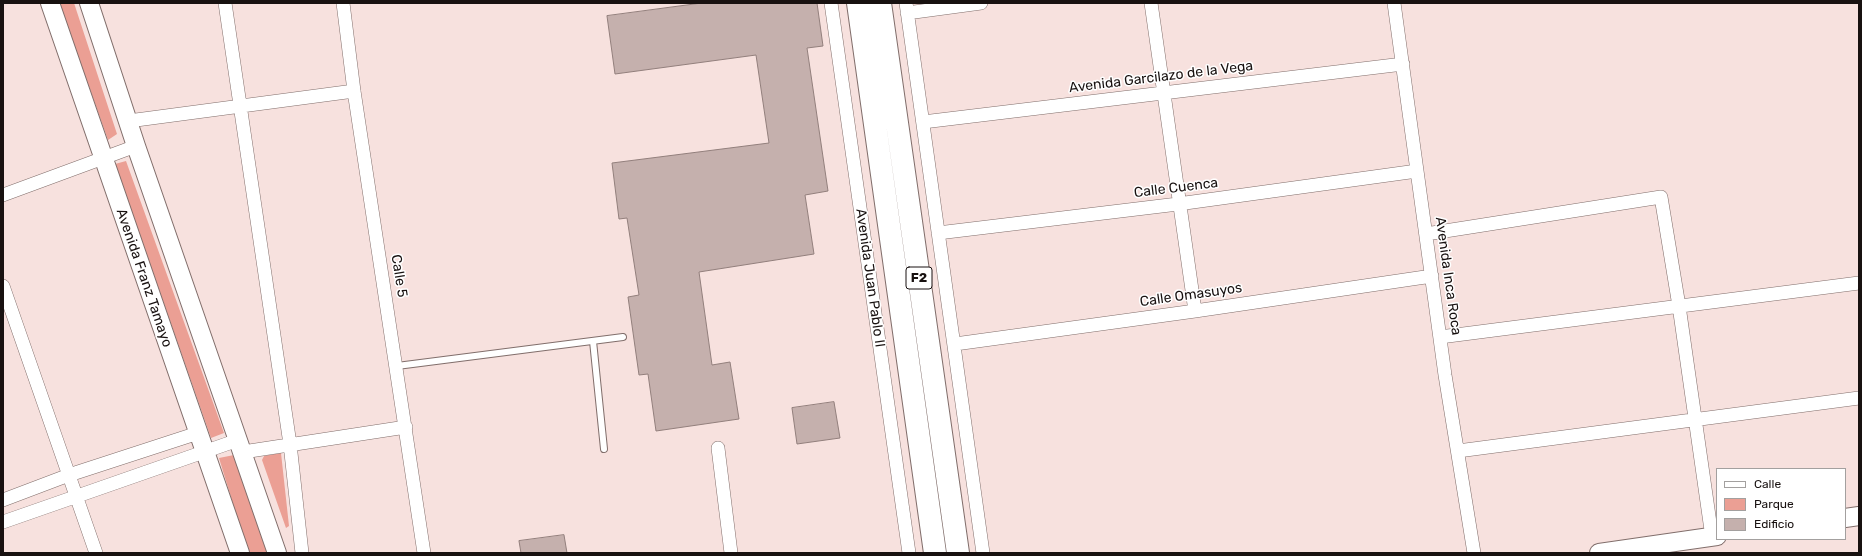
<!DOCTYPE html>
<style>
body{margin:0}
#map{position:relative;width:1862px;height:556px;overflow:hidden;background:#f7e1de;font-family:Rubik,sans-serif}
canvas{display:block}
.frame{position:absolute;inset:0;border:4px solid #181110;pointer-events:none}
.legend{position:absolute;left:1716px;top:468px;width:130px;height:72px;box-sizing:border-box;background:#fff;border:1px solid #a3a09f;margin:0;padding:5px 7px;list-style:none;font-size:12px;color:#181110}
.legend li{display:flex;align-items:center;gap:8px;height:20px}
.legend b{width:20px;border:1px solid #a3a09f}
</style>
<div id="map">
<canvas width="1862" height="556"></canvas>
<div class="frame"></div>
<ul class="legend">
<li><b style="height:5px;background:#fff"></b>Calle</li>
<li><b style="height:11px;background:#eb9f94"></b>Parque</li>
<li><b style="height:11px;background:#c5b0ad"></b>Edificio</li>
</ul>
</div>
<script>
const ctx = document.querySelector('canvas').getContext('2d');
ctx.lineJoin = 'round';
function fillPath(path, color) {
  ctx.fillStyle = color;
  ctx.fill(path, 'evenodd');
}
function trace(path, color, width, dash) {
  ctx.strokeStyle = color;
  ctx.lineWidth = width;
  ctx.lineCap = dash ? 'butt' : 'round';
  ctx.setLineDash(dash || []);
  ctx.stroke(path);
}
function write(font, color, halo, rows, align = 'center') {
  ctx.font = font + ' Rubik,sans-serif';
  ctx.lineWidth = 3;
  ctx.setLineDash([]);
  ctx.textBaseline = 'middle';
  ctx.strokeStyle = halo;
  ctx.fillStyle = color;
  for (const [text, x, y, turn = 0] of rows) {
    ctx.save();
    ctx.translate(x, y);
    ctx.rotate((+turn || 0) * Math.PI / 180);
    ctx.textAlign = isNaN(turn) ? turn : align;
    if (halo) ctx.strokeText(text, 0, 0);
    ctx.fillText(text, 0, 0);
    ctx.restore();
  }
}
fillPath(new Path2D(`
 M59,3H74L117,134L108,140Z
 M126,161L224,433L211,438L115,164Z
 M281,453L289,526L286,528L262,460L264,456Z
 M234,455L267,553H248L219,458Z`), '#eb9f94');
const building = new Path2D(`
 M702,3H817L823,46L807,48L828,191L805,195L814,254L699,272L712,365L730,362L739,419L656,431L648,374L639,375L628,297L639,295L627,218L619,219L612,163L769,143L756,55L615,74L607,16Z
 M834,402L840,438L797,444L792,408Z
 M564,535L567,553H521L519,541Z`);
fillPath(building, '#c5b0ad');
trace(building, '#927f7c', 1);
const lane = new Path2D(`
 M593,341L604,449
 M397,366L623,337`);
const street = new Path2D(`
 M225,3L290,444L302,553
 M343,3L354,91L424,553
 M831,3L909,553
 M906,3L983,553
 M1151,3L1195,311
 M1394,3L1445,375L1474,553
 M907,13L981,3
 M923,122L1403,64
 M128,123L136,120L354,91
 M3,195L136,146
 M938,233L1178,204L1417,171
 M1426,234L1661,197L1679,306L1712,537
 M3,286L96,553
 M1440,337L1859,283
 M955,344L1195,311L1432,276
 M718,448L731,553
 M1458,451L1859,398
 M243,452L406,427
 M3,500L69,475L198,433
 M3,522L238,440`);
const secondary = new Path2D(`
 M50,3L240,553
 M89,3L136,146L277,553
 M1845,518L1859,516
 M1599,553L1717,536`);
const highway = new Path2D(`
 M858,3L935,553
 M880,3L958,553`);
trace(lane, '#816e6b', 8);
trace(street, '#816e6b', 14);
trace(secondary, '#816e6b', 20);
trace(highway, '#816e6b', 24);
trace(lane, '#fff', 6);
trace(street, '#fff', 13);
trace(secondary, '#fff', 18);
trace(highway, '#fff', 22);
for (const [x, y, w] of [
 [919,278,26]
]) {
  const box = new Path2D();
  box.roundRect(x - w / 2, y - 11, w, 22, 3);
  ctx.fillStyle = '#fff';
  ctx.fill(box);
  trace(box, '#181110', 1);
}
write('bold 13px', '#181110', null, [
 ["F2",919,278]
]);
write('14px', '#181110', '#fff', [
 ["Avenida Garcilazo de la Vega",1161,77,-7],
 ["Calle Cuenca",1176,188,-7],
 ["Calle 5",399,276,81],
 ["Avenida Inca Roca",1448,276,82],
 ["Avenida Franz Tamayo",144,278,71],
 ["Avenida Juan Pablo II",870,278,82],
 ["Calle Omasuyos",1191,295,-8]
]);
</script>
